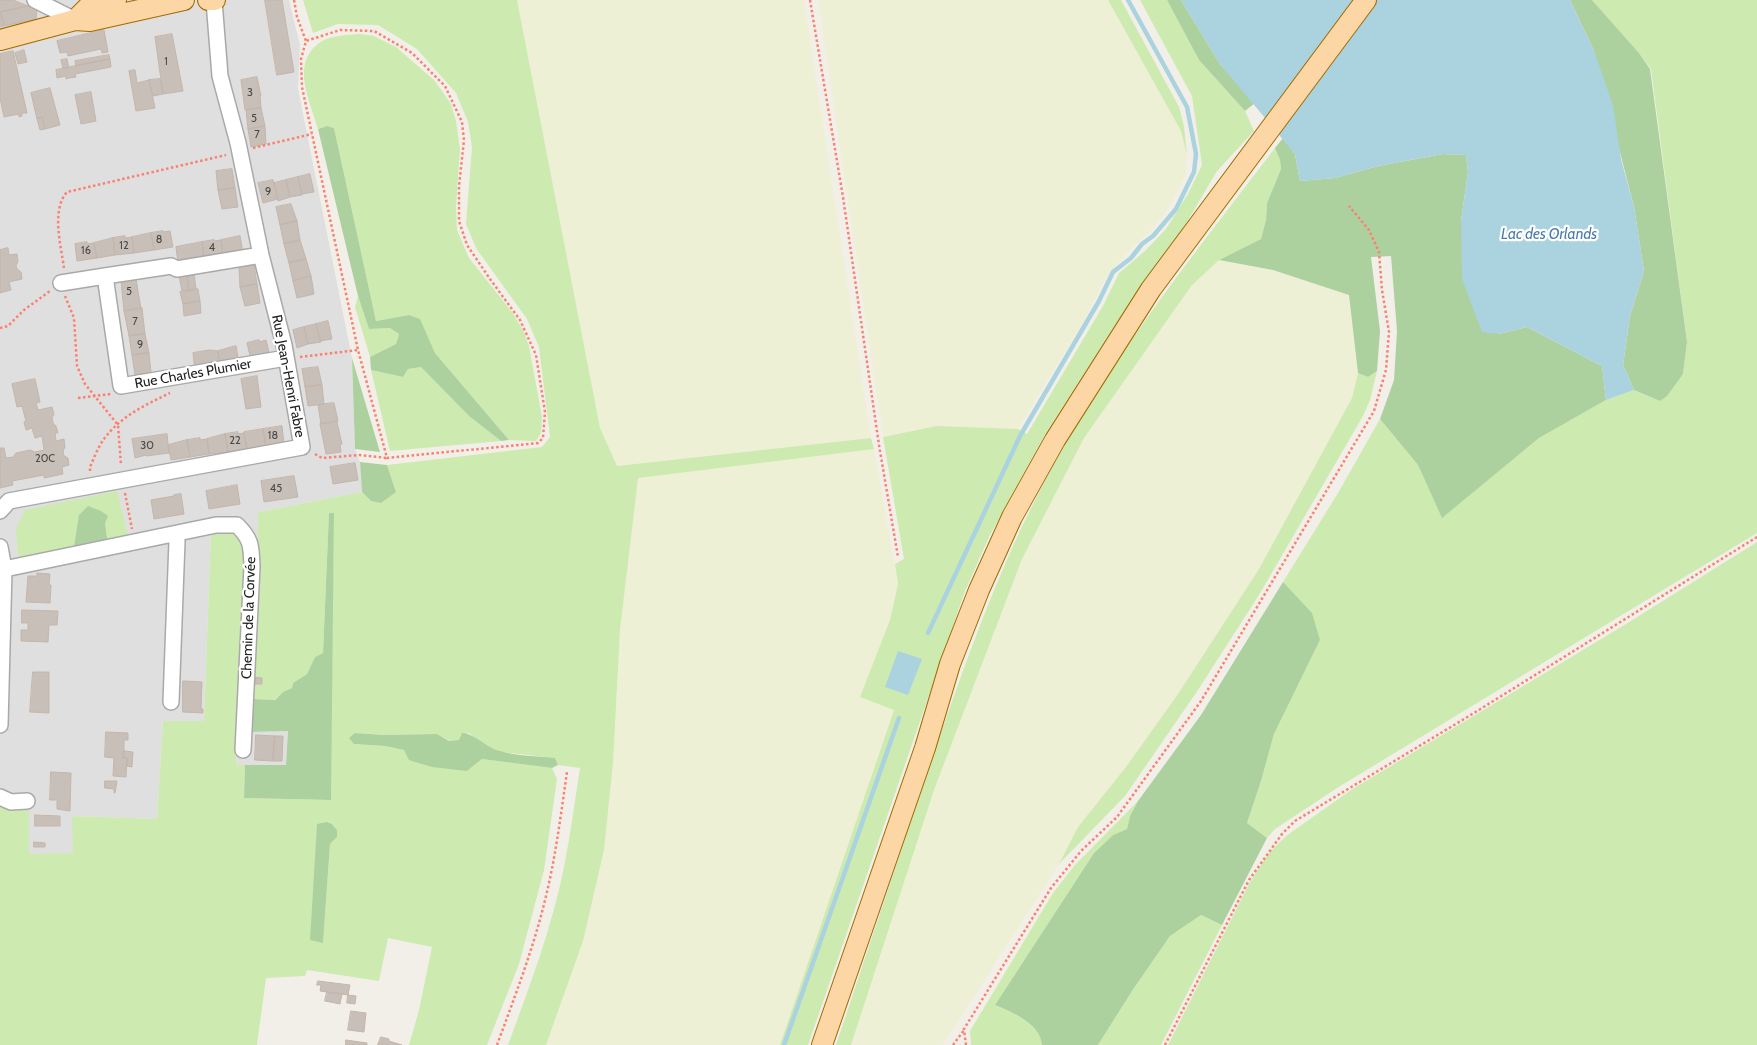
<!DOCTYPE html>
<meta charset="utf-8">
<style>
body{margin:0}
canvas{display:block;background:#f2efe9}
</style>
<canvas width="1757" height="1045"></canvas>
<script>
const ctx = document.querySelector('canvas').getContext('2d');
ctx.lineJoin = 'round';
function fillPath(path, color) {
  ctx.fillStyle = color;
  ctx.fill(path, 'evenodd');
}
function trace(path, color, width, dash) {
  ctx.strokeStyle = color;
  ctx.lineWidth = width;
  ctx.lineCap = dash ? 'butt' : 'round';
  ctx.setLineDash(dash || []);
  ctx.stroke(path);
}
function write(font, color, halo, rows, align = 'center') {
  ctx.font = font + ' Cabin,sans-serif';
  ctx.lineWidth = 4.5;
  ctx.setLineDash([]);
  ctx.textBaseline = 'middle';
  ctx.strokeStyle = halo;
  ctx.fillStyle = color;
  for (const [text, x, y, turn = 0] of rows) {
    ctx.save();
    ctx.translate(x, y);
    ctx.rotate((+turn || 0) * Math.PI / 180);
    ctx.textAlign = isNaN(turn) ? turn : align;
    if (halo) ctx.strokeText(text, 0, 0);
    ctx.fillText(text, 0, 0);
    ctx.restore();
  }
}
fillPath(new Path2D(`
 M0,0H289L300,45L298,89L352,358L355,449L360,462L362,492L258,512L253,699L250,732L288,731L286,765H236L246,548L211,531L204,721H163L157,819L73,816V854H29V806L0,805Z`), '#e0dfdf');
fillPath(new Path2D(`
 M517,0H804L871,438L617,466L600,428Z
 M818,0H1108L1181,131L1187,155L1186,175L1170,206L1153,229L1128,252L1106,278L1085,319L1018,429L937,426L883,437Z
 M1219,260L1273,270L1349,295L1358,373L1352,398L1259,569L1178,694L1126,768L1078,827L1059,864L943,1045H851L934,790L1022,559L1084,438L1192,285Z
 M874,449L898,584L890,620L894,710L780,1045H546L583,941L604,850L613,763L620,630L638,477Z`), '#eef0d5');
fillPath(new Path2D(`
 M303,0H517L600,428L617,466L871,438L874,449L638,478L620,630L613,763L604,850L583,941L546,1045H508C530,985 553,925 565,862C571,831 575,799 580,768L558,765L555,758L501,752L489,748L469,733L459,740L450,741L437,734L384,735L355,733L354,744L385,746L404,750L467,771L482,759L552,768L557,779L544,870L519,964L487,1045H409L419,1010L432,947L388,938L379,981L307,970L305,976L266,978L257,1045H0V805L29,806V854L73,853L72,816L157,819L163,721H204L211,531L232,530L246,548L236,765H245L244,798L330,800L334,514L329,513L323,653L315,657L307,674L293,683L292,688L283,692L274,700L253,699L258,512L362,492L371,501L396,492L387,465L542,447L550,437L539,347L527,319L476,248L466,224L472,147L468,122L456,93L417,49L378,25L338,24L313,33ZM327,822L332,824L337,830V837L330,844L323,943Z
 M1108,0H1121L1179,107L1184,126L1187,155L1181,131Z
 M1140,0H1167L1199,60L1245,111L1254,131L1217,171L1181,232L1115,325L1047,431L990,535L965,591L808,1045H780L894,710L860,697L890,620L898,584L895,564L904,559L883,437L937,426L1018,429L1027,434L1103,306L1119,273L1145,251L1166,229L1188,194L1202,165L1192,96Z
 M1592,0H1757V533L1337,788L1275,829L1267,838L1247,823L1261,781L1274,734L1320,640L1293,594L1283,582L1338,493L1380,419L1418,465L1442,517L1539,438L1606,400L1634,390L1660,401L1683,374L1687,342L1651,69L1639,53Z
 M360,34L374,36L396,47L435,81L451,104L456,121L460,149L456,207L457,230L469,258L512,312L523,330L529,346L542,417L541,433L536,441L509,440L435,353L419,319L409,315L376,321L334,128L327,126L318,129C310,100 289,62 322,41C333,35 349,35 360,34Z
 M1275,148L1280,160L1281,169L1267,203L1266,220L1261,239L1219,260L1192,285L1084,438L1022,559L934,790L851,1045H836C866,955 896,866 926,776C959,681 992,584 1038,494C1101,370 1191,258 1275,148Z
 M358,296L369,329L390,328L399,334L396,344L370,357L355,307Z
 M421,367L469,416L501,441L390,451L371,370L403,377L408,369Z
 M1377,371L1370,400L1363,416L1259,595L1198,690L1125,796L1059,864L1078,827L1126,767L1178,694L1259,569L1352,398L1358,373L1368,377Z
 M117,491L128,535L107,539L105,523L77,527L74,546L18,557L16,529L25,510Z
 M1757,542V1045H1168L1251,880L1269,853L1286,836L1351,790L1626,624Z
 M1138,801L1130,816L1127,829L1113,835L1094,853L995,1005C1013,1014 1040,1022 1042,1045H971L970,1031L1053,893L1075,865Z
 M1201,915L1222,925L1161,1045H1098L1132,991L1170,936Z`), '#cdebb0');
fillPath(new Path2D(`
 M1167,0H1181L1220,64L1255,103L1245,111L1199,60Z
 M1570,0H1592L1639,53L1650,69L1687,342L1683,374L1667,396L1660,401L1634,390L1623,365L1630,316L1644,271L1634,207L1594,51Z
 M327,126L334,128L376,321L409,315L420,319L435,353L509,440L501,441L469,416L421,367L408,369L403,377L371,370L370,357L396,344L399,334L390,328L369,329L358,296L318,129Z
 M1283,138L1295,154L1300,181L1335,178L1378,166L1443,154L1466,155L1468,172L1461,221L1499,334L1527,327L1602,366L1606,400L1539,438L1442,518L1418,465L1380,419L1394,380L1397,331L1391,256L1371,257L1380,331L1377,371L1368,377L1358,373L1349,295L1273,270L1219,260L1261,239L1266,220L1267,203L1281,169L1280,160L1275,148Z
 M352,358L380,452L355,449Z
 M360,462L387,465L396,492L381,503L371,501L362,492Z
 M88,506L101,511L108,516L105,523L107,539L74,546L79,515Z
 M329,513H334L331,800L244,798L245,765H286L288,731L250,732L253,699L275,700L283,692L292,688L293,683L307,674L315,657L323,653Z
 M1283,582L1312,613L1320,640L1274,734L1261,781L1247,823L1267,838L1222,925L1201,915L1170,936L1132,991L1098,1045H1042C1040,1023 1013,1013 995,1005L1094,853L1113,835L1127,829L1130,816L1138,801L1201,715Z
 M355,733L384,735L437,734L449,741L459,740L462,733C476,734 486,748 500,751C517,756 537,756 555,758L558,765L552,768L482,759L467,771L432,767L409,760L404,750L385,746L354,744L349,738Z
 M327,822L332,824L337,830V837L330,844L323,943L310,940L317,824Z`), '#add19e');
fillPath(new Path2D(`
 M1181,0H1570L1594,51L1613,105L1621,159L1634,207L1644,271L1630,316L1623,365L1634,390L1606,400L1602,366L1527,327L1499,334L1482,332L1462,279L1461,221L1468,172L1466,155L1443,154L1378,166L1335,178L1300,181L1295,154L1220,64Z
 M898,651L922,659L908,695L885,687Z`), '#aad3df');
trace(new Path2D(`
 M928,633L1020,436L1099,301L1113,272L1131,258L1142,244L1153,236L1176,209L1194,172L1196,154L1187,107L1128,0
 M784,1045L899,718`), '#aad3df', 4.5);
const building = new Path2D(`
 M0,0H13L28,6L1,12L4,26L0,27Z
 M265,0H282L294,72L277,75Z
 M28,6L37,10L36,19L4,26L1,12Z
 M104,30L108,52L102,53L101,49L68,56L67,52L60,53L57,41Z
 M172,34L183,91L163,94L155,37Z
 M24,50L27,62L18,64L15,53Z
 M13,51L27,113H22V116L19,117V114L4,117L0,98V54Z
 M109,55L110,59L76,66L75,61Z
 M67,59L69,68H63L61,60Z
 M110,59L111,67L75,74L76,77L69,78L66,79V76L57,78L56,70Z
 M135,70L137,83L149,80L155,108L136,111L129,71Z
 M257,77L261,96H260L261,108L245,110L241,80Z
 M160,79L163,94L153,96L149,80Z
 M50,88L60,125L45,129L42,117L37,119L31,93Z
 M91,92L96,121L81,124L75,95Z
 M261,108L265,126L248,129L246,110Z
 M42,117L45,129L40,130L37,119Z
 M265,126L266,144L251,147L248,129Z
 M232,169L235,188L218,190L216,171Z
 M310,174L314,192L302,194L298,177Z
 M298,177L302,195L290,197L286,180Z
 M273,180L278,199L263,203L258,183Z
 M286,180L290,197L278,201L274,183Z
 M235,188L238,207L222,209L218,190Z
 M291,204L297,221L280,225L276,207Z
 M297,221L300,240L284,244L280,225Z
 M163,231V232L170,231L173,247L154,250L151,233Z
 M151,233L154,250L134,253L132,237Z
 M125,236V238L132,237L134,253L115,255L113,238Z
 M240,236L243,253L223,256L221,240Z
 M113,238L115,255L97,258L94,243Z
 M214,240V241L221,240L223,256L204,259L202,242Z
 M300,240L306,259L289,263L284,244Z
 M87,242V244L94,243L97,258L77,261L75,244Z
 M202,242L204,260L178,263L176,247Z
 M8,248L9,255L17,254L18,261L16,266L17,269L21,272L22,279L9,282L11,290L0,293V250Z
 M306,259L311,276L293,281L289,263Z
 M254,265L257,284L240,287L239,267Z
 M194,274L196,289L189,291L187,275Z
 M187,275L189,291H182L179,276Z
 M311,276L314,294L297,298L293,281Z
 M136,279L141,309L124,311L121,281Z
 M257,284L260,303L245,306L240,287Z
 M198,289L200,301L183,304L180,292Z
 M200,301L201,313L184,316L183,304Z
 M142,308L145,334L129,336L124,311Z
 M328,321L332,339L320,341L316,324Z
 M316,324L321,342L308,344L304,327Z
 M304,327L308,344L297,348L293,330Z
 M145,334L149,353L132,355L129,336Z
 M259,340V342L266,340L270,356L251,360L247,343Z
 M236,346L239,363L220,366L218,351Z
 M210,350L218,351L220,366L195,371L193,353Z
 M149,353L151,372L135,375L132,355Z
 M318,367L322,385L305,387L302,369Z
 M257,376L261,407L246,409L241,379Z
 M35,379L40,402L36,403L38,410L52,407L54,414L52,418L53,423L56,426L58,433H55L56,441L64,439L65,447L63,451L64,456L68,458L69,465L62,467L63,474L44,478V475L12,481L13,485L0,488V448H4L6,458L13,457L16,453L30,450L35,452L44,450L42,436L35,438L32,428L26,430L24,422L26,421L22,406L17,407L12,384Z
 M322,385L324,404L308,406L305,387Z
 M334,403L338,421L321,424L318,405Z
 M337,422L342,444L340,445L341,452L326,454L320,424Z
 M282,426L284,444L266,447L263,429Z
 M263,429L266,447L247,450L244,432Z
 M238,432V434L244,433L247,448L228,452L225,434Z
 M167,434L169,453L146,456V455L135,458L132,439Z
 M225,434L228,452L209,454L207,439Z
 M200,438V440L207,439L209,454L190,457L187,440Z
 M187,440L190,457L171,460L168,445Z
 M355,463L358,480L333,484L330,467Z
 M294,476L298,497L264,502L261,481Z
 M237,485L240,504L209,509L206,491Z
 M181,494L184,514L154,519L151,500L174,496V495Z
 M37,573L50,574L49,585H51L50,603L26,602L28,576H37Z
 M22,610L58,611L57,625H49L48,642L21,641V630H28V623H22Z
 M33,672H49V713L30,712Z
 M253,677L262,678V684H253Z
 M183,681L202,682L201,709H203V713L183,712Z
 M106,732L128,733V740H124V751L123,758H127L126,777L113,776L114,758L105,757Z
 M256,735L275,736L273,761L255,760Z
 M275,736H283L282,761H273Z
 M124,751L133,752L132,767L127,766V758H123Z
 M51,772L71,773L70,811L57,809V800H50Z
 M105,781H117L115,793H114V789L105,788Z
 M35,815L60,816V826H35Z
 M34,842L45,843V847H34Z
 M318,981L350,985L348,995L320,991L321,985H317Z
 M327,992L342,994L340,1004L325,1001Z
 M348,995L356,996L355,1004L347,1003Z
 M351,1011L366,1013L364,1032L348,1030Z
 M381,1037L389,1039V1041L402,1045H378Z
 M346,1040L367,1043V1045H346Z`);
fillPath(building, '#c7bfb8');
trace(building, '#c4b6ab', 1);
const minor = new Path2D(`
 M35,0L75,20
 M261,255L177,269L171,266L105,276L121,386L286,358
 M61,283L105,276
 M0,511L9,501C107,482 204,466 302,447L284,345L261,255L238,143L220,76L214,1
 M0,547L4,569L0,725
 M0,570L216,525H237C252,540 251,546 252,566L243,750
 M171,702L177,541L173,534
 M0,797L11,802L27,801`);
const major = new Path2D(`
 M208,0H215
 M76,19L87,8L116,0
 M0,40L75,20L90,21L184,0
 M822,1045L925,748L950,664L979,590L1012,517L1055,440L1151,289L1366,0`);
trace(minor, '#a9a9a9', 18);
trace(major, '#a06b00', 22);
trace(new Path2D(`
 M294,0L297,17L306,41L301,59L302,87L358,350L387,458L538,443L543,438L545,412L536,355L520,320L490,279L467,245L459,221V186L464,140L462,122L445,86L412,53L374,31L340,30L306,41
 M810,0L843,197L879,445L898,557
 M253,148L312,134
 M64,268C61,246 51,210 67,192L226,155
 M65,296L74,318L77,366L85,384L118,425L121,465
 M0,328L8,326L24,310L50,291
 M300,357L358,350
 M78,398L111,394
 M315,454L322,458L359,455L387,458
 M90,471V467C94,458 98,447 104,439C121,416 145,405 170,393
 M125,493L132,529
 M497,1045C515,996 534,947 546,896C556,855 561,813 567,772
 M953,1045L964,1030
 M966,1045L964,1029L1051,888L1081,851L1117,817L1201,701L1374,411L1386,370L1389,332L1382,290L1379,252L1369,230L1349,206
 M1165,1045L1249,880L1282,834L1295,821L1474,713L1757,537`), '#fa8072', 2.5, [2.5, 2.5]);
trace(minor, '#fff', 15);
trace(major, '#fcd6a4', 20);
write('11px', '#4b4948', null, [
 ["1",166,62],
 ["3",250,93],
 ["5",254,119],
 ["7",257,135],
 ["9",268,192],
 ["8",159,240],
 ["12",124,246],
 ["4",212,248],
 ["16",86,251],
 ["5",129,292],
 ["7",135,322],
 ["9",140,345],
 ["18",273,436],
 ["22",235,441],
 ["30",147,446],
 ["20C",45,459],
 ["45",276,489]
]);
write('14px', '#222', '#fff', [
 ["Rue Charles Plumier",193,374,-10],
 ["Rue Jean-Henri Fabre",288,376,79],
 ["Chemin de la Corvée",249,618,-88]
]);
write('italic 15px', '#4a7aab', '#fff', [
 ["Lac des Orlands",1549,235]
]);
</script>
